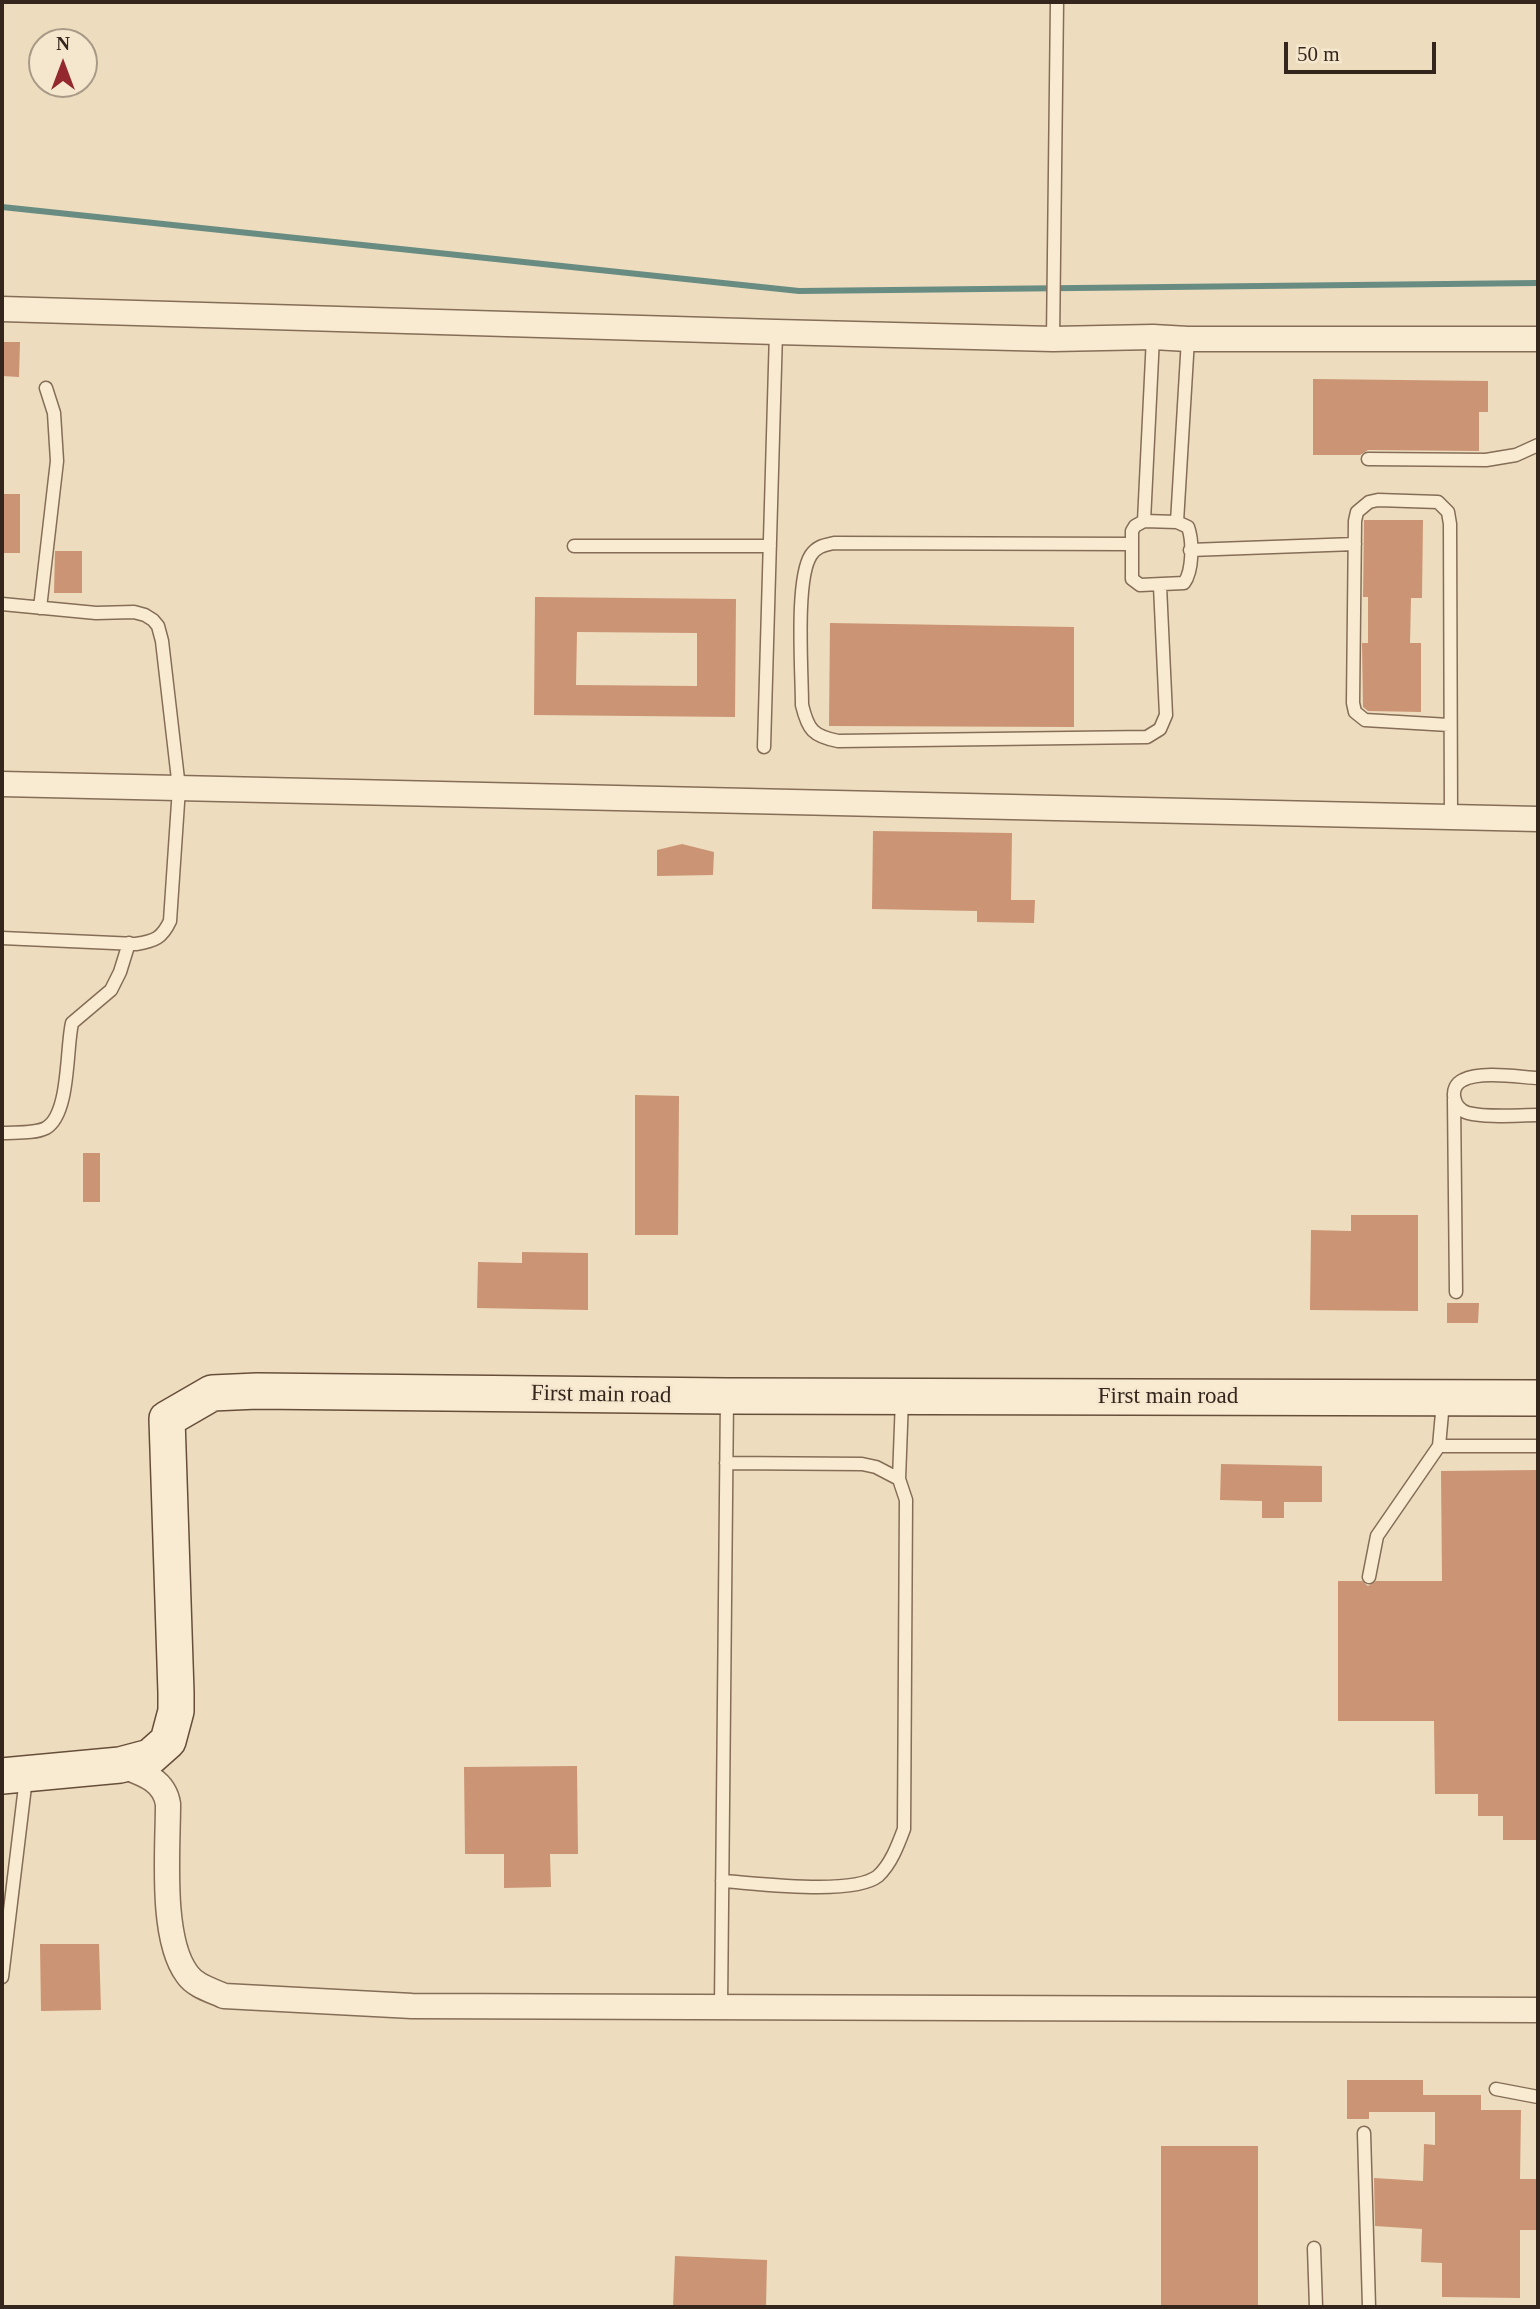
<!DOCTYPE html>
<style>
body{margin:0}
#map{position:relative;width:1540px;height:2309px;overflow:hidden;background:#edddbe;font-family:Georgia,serif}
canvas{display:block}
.frame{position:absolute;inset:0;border:4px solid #34261c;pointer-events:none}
.north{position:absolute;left:28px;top:28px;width:70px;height:70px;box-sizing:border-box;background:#f5e7ce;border:2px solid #a89a87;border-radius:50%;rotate:0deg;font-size:19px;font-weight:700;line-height:28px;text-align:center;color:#34261c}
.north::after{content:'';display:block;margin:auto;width:24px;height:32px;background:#93282e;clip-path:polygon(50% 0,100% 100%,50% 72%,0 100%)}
.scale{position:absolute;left:1284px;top:42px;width:152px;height:32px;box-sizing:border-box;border:4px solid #34261c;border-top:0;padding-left:9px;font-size:21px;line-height:24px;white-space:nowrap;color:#34261c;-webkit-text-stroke:5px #f5e7ce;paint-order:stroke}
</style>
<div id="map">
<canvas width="1540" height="2309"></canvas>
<div class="frame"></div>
<div class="north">N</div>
<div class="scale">50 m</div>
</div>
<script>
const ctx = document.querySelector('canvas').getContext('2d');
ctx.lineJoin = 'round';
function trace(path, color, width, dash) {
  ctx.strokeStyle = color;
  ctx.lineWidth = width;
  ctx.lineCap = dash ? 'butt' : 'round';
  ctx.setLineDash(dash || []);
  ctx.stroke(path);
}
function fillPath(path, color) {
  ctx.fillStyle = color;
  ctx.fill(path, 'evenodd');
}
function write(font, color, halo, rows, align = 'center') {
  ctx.font = font + ' Georgia,serif';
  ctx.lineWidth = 5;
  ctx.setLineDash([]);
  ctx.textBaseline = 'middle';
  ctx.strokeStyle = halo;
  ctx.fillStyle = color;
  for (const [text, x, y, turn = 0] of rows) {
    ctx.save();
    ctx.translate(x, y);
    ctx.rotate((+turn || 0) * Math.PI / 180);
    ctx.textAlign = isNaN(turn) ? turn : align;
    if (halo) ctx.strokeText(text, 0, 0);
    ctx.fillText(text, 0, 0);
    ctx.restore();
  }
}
trace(new Path2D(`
 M2,207L799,291L1538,283`), '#698c82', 6);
fillPath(new Path2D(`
 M2,342H20L19,377L2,376Z
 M1313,379L1488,381V412H1479V451L1368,450L1360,455H1313Z
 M2,494H20V553H2Z
 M1364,520H1423L1422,598H1411L1410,643H1421V712L1368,711L1363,707L1362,643H1368V597H1363Z
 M55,551H82V593H54Z
 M535,597L736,599L735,717L534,715ZM577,632L697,633V686L576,685Z
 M830,623L1074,627V727L829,726Z
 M873,831L1012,833L1011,900H1035L1034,923L977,922V911L872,909Z
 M682,844L714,852L713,875L657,876V850Z
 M635,1095L679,1096L678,1235H635Z
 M83,1153H100V1202H83Z
 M1351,1215H1418V1311L1310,1310L1311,1230L1351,1231Z
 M522,1252L588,1253V1310L477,1308L478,1262L522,1263Z
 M1447,1303H1479L1478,1323H1447Z
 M1221,1464L1322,1466V1502H1284V1518H1262V1501L1220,1500Z
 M1538,1470V1840H1503V1816H1478V1794H1435L1434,1721H1338V1581H1362L1368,1586L1376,1581H1442L1441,1471Z
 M577,1766L578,1854H550L551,1887L504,1888V1854H465L464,1767Z
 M40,1944H99L101,2010L41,2011Z
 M1347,2080H1423V2095H1481V2110H1521L1520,2179H1538V2230H1520V2298L1442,2297V2263L1421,2262L1422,2229L1375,2226L1374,2178L1423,2181L1424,2144L1435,2145V2112H1369V2119H1347Z
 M1161,2146H1258V2307H1161Z
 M675,2256L767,2260L766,2307H673Z`), '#cb9474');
const lane = new Path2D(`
 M1053,339L1057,2
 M1368,459L1486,460L1516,455L1538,445
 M1144,521L1177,522L1188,527C1193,541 1193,571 1184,583L1140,585L1132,579V531L1135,526Z
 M1144,521L1153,337
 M1177,522L1188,339
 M1132,544L834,543C825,545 817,546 811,555C795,579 802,672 802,705C808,730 813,736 838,741L1147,737L1160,729L1166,715L1160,586
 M574,546H770
 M1190,550L1355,544
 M2,604L96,613L134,612L145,615L153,620L158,626L162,641L179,788L170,921C162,938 155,941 136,944L2,938
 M40,608L57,461L54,413L46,388
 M1449,725L1365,720L1355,712L1353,703L1355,521L1357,512L1369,502L1378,500L1438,502L1448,512L1450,524L1451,817
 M764,747L776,332
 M1538,1078C1518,1077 1481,1071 1463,1080C1448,1087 1453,1109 1468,1113C1487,1118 1518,1115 1538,1115
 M1454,1099L1456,1292
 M2,1133C15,1132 34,1134 46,1128C70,1114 66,1049 72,1023L111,990L120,972L129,943
 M1439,1446H1538
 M899,1479L902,1399
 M1369,1577L1377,1536L1439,1446L1443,1402
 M722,1881C755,1883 853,1896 878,1876C891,1864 898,1845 904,1829L906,1500L899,1479L876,1467L862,1464L726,1463
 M2,1977L26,1778
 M721,2006L727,1397
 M1496,2089L1538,2097
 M1364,2133L1369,2307
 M1314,2248L1316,2307`);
const street = new Path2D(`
 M2,309L776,332L1053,339L1153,337L1188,339H1538
 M2,784L1538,819
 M120,1765C141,1773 164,1779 168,1804C168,1850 160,1938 187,1974C195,1986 211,1990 224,1996L412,2006L1538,2010`);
const secondary = new Path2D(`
 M2,1776L120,1765L150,1757L168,1741L176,1711V1693L167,1419L212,1393L257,1391L727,1396L1538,1398`);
trace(lane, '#856d57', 15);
trace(street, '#856d57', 27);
trace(secondary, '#674e3b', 38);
trace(lane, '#f8ebd1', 12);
trace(street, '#f8ebd1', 24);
trace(secondary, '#f8ebd1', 35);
write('23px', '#34261c', '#f5e7ce', [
 ["First main road",601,1395,1],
 ["First main road",1168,1397]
]);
</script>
